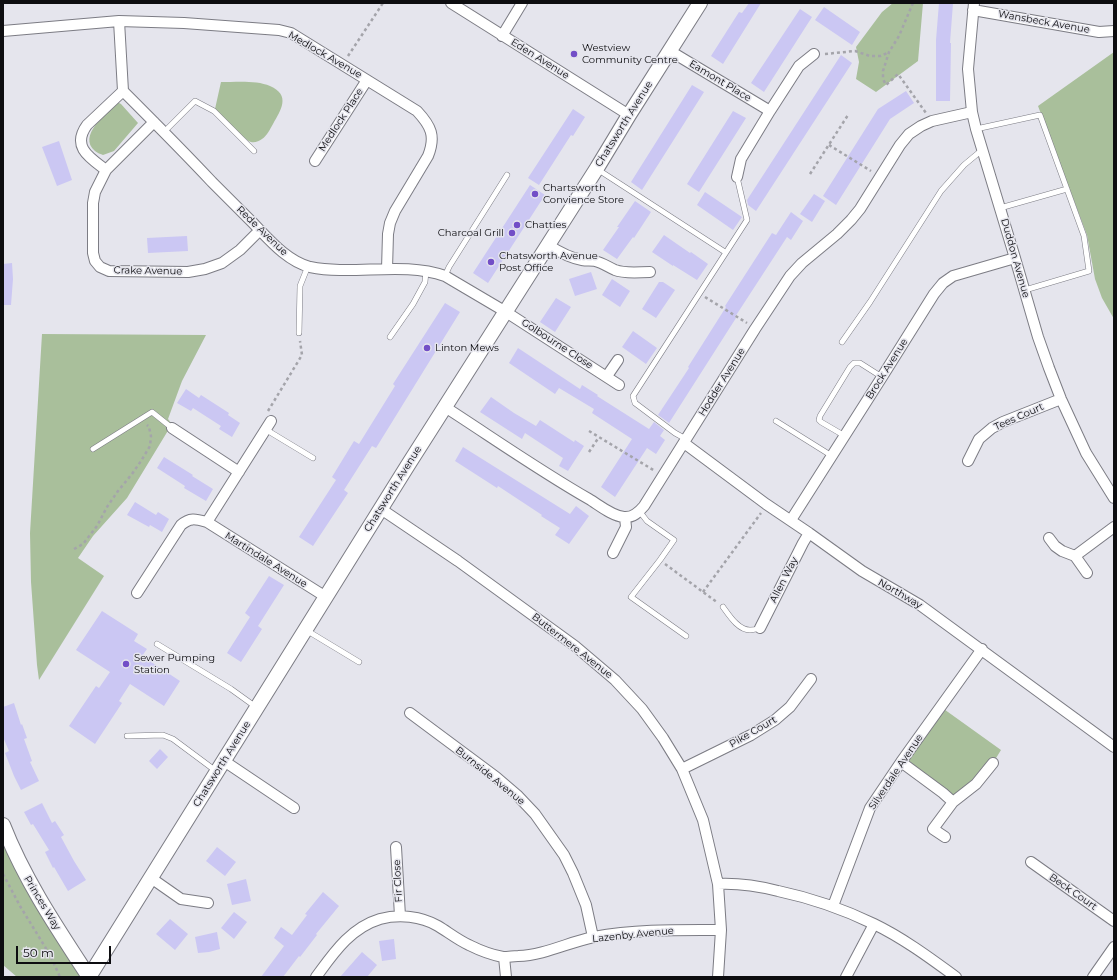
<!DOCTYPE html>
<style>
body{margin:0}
#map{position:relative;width:1117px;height:980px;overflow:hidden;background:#e5e5ed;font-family:Montserrat,sans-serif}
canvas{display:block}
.frame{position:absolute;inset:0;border:4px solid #0d0d10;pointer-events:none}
.scale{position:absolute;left:16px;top:946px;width:95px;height:18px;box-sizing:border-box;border:2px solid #0d0d10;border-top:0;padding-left:5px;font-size:12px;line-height:14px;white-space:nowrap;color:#0d0d10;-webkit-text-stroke:3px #e5e5ed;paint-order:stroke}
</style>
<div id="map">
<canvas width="1117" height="980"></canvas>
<div class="frame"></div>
<div class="scale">50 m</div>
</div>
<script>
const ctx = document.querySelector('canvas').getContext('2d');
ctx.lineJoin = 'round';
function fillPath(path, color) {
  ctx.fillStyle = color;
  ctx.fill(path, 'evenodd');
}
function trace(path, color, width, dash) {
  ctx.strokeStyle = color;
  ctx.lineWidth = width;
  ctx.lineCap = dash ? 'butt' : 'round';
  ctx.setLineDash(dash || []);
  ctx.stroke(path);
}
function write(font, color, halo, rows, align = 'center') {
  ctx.font = font + ' Montserrat,sans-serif';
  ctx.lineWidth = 3;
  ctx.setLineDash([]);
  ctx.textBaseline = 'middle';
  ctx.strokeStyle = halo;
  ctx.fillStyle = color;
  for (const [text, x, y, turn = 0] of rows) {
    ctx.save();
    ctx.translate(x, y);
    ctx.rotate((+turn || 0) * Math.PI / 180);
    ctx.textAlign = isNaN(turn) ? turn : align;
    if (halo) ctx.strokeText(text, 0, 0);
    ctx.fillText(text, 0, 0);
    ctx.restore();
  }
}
fillPath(new Path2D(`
 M893,3H923L918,61L876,92L856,79L859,62L856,47L882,12Z
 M1114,52V319L1102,298L1095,279L1087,235L1038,106Z
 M221,82C236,82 257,80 270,86C291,95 281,110 273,124C270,129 267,136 262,139C259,141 255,143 251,142C245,141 221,115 215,109Z
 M117,102L121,104L138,123L114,151L103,155C101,154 97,153 95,151C77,136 107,113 117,102Z
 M42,334L206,335L182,381L168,419L172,424L127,498L93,536L78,558L104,576L39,680L37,665L31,582L30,533Z
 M941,707L1001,750L993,763L953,802L901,762Z
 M3,825L89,977H17L3,965Z`), '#a9bf9b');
fillPath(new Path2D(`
 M749,3H761L723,64L711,56L739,12L742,13Z
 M939,3H953L950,43H951L950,101H936V40Z
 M824,7L860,32L852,45L815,20Z
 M800,9L812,17L764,92L751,83Z
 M841,55L852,63L756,211L748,205L747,200Z
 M692,85L704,92L642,190L631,182Z
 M906,91L914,103L890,119L836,205L823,196L878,109Z
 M573,109L585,117L573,136L571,135L539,185L528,178Z
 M733,111L746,118L699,192L687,184Z
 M59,141L72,180L57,186L42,147Z
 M530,185L545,195L488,283L473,273Z
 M705,192L742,217L733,230L697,205Z
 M814,194L825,201L812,222L800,214Z
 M635,201L651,212L634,238L633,237L617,259L603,250L619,227H617Z
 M791,212L803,221L791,240L787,237L735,317L736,318L669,423L658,415L689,368L688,367L726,307L725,306L772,233L776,235Z
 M664,235L690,253L691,252L708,264L697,280L673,265V266L652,252Z
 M187,236L188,251L148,253L147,238Z
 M12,263L13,279L11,305H3V264Z
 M591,272L597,289L575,296L569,279Z
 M612,279L630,291L620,307L602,295Z
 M659,282H663L675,290L656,318L642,309Z
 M556,298L571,307L555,332L540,322Z
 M445,303L460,312L376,448L372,446L344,490L348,493L313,546L299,537L336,480L332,477L354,441L359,444L395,386L393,384Z
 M633,331L657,348L646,364L622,347Z
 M518,348L580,389L582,385L598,395L597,396L649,429L654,422L664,430L660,436L665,440L656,454L647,448L615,497L601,487L632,439L592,413L594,409L559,388L555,394L509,363Z
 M186,389L199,398L201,395L229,413L228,415L240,423L232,437L219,429L221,426L193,408L191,411L177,403Z
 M491,397L514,413L536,426L540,420L574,442L575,440L584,446L568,471L559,466L563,458L525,433L522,439L480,412Z
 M463,447L570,514L576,506L589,516L569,544L555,535L560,528L541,516L542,515L498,486L497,488L455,461Z
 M164,457L193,475L192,476L213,489L206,501L184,488L185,486L157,468Z
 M135,502L156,515L158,512L169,519L162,532L150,525L149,527L127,515Z
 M269,576L284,585L258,626L262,629L241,662L227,653L250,617L245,613Z
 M102,611L138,634L134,641L147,649L142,656L180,681L164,706L130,684L119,701L122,703L95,744L69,726L96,686L99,688L110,672L76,650Z
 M14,703L21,725L22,724L27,738L24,739L32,761L30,762L39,781L21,790L14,776L5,753L9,751L3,737V707Z
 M160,749L168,757L157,769L149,761Z
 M42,803L52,823L55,821L64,835L61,837L74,861L86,880L68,891L54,867L53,868L45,852L49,850L33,824L31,825L24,812Z
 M217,847L236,862L225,876L206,861Z
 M246,879L251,901L232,905L227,884Z
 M323,892L339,906L316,934L317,935L300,957L299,956L283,977H261L284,946L274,938L281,927L292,935L307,915L305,914Z
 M234,912L247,922L234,939L221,928Z
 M170,919L188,934L175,950L156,934Z
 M217,932L220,949L209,952L198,953L195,937Z
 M394,939L396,959L382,961L379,941Z
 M362,952L377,965L367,977H340Z`), '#cbc7f3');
const lane = new Path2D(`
 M976,129L1040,115L1084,236L1089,271L1025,290
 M164,132L195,101L214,111L254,151
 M597,169L725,252
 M1000,208L1067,189
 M445,276L449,267L507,175
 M299,333L300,286L308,266
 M390,337L413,304L425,282L426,271
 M842,342L870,302L941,191L964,165L982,150
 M776,421L832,456
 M265,429L313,458
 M845,436L821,422L819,420L820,416L850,367L854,363H860L882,377
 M686,439L675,433L635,403L633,396L747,220L737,177
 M93,449L152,412L172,428
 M640,512L647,521L674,540L660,560L631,597L686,636
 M723,607C729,615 738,630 750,630C753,630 757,629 760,628
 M306,630L359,662
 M157,644L231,689L256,707
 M127,736L163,735L173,739L216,771`);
const street = new Path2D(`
 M451,3L629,115
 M974,3L968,69L972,112L976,129L1015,258L1038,337L1049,368L1061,399L1086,453L1114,498
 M973,10L1099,32L1114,31
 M119,21L123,91C153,121 183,151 212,182C225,195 238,208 251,221C267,237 286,261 310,267C354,276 402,261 445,276L506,312L619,385
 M3,31L119,21L184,23L279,30L291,33L417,111C431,126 436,136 428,156L395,211L390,223L388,234L387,269
 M502,36L522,3
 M670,51L770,111
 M154,122L106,170L95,192L93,203V253L95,261L100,267L109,271L188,272L205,269L222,263L240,250L260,230
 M315,161L367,80
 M106,170C90,158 71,147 87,125L123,91
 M737,177L741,159L770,111L799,66L814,54
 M548,245C559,252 570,258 582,260C587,261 591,260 595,261C603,263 608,267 615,270C625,274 639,272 650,272
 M607,376L618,360
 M445,407C493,438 540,471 589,499C599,505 612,516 624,517C633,518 639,512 644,506L755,329L790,276L802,263L837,234L851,220L860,209L900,145L909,134L921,126L932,121L972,112
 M172,428L239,472
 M684,443L766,504L809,533L862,571L920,605L1114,747
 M968,461L979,439L992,428L1003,422L1061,399
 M381,509L458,561L575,646L615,680L642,709L663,738L682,769L703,820L718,884L721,930L718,977
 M791,520L882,377L934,294L943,283L953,276L1015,258
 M207,522L271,421
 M1049,538L1055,546L1062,551L1075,556L1087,573
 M613,553L626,527L625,517
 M1075,556L1114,527
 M137,593L181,525C190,517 196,519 207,522L326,597
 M760,628L803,543L809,533
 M410,713L496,777L517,795L535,814L564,855L573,873L586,905L593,937
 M224,761L294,808
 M901,762L943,793L953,802
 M682,769L751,735L775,720L790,707L811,679
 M945,837L933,829L953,802L976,784L993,763
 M396,847L400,916
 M1031,862L1114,921
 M151,878L181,899L208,903
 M718,884C739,883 758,886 778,891C811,898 843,909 874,924C903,938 930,958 956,977
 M833,906L870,808L901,762L982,649
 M504,957L506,977
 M316,977C333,954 350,928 380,919C399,914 421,916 438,926C448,932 458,940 469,945C479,950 492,955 503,957C508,957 514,956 518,956C545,955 569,942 594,937C636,929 679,930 721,930
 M846,977L874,924
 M1093,977L1114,947`);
const secondary = new Path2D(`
 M3,825C24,879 57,928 89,977
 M89,977L408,465L597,168L629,115L700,3`);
trace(lane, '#7c7c84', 6);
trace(street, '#7c7c84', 12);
trace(secondary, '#7c7c84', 16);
trace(new Path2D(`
 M913,3L899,36L889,52L883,71V79L886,85L898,74L926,113
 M825,54L855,51L870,56H881L889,52
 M348,56L383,3
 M829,145L871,171
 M810,174L848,115
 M705,297L747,323
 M268,411L302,355L300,341
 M589,431L655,471
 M589,452L599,437
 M74,549L83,544L97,526L107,507L118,491L132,474L141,461L150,446L151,436L149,427L147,425
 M665,564L718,603
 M703,592L761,513
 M3,874L20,906L50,955L60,977`), '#a4a4aa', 2.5, [3, 3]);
trace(lane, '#fff', 5);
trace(street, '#fff', 10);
trace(secondary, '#fff', 14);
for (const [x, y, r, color] of [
 [574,54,4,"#724ec7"],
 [535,194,4,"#724ec7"],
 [517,225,4,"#724ec7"],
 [512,233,4,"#724ec7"],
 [491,262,4,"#724ec7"],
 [427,348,4,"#724ec7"],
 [126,664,4,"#724ec7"]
]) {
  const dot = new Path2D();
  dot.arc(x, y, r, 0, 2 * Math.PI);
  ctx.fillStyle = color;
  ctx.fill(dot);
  trace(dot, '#e5e5ed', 1.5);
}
write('10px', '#0d0d10', '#e5e5ed', [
 ["Wansbeck Avenue",1044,22,10],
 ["Medlock Avenue",325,55,30],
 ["Eden Avenue",540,59,32],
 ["Eamont Place",720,81,31],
 ["Medlock Place",341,120,-57],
 ["Chatsworth Avenue",624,124,-58],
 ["Rede Avenue",262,231,44],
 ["Duddon Avenue",1015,258,74],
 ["Crake Avenue",148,271,1],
 ["Golbourne Close",557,344,33],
 ["Brock Avenue",887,369,-58],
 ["Hodder Avenue",722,382,-58],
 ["Tees Court",1019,417,-24],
 ["Chatsworth Avenue",393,489,-58],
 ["Martindale Avenue",266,560,32],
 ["Allen Way",784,580,-63],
 ["Northway",900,594,30],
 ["Buttermere Avenue",572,646,38],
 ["Pike Court",753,732,-30],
 ["Chatsworth Avenue",222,764,-58],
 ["Silverdale Avenue",896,772,-56],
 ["Burnside Avenue",490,776,39],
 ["Fir Close",398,881,-93],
 ["Beck Court",1073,892,35],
 ["Princes Way",42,903,59],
 ["Lazenby Avenue",633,935,-6]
]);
write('10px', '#0d0d10', '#e5e5ed', [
 ["Westview",582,48],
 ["Community Centre",582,60],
 ["Chartsworth",543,188],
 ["Convience Store",543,200],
 ["Chatties",525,225],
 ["Charcoal Grill",504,233,"right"],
 ["Chatsworth Avenue",499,256],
 ["Post Office",499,268],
 ["Linton Mews",435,348],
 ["Sewer Pumping",134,658],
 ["Station",134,670]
], 'left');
</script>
